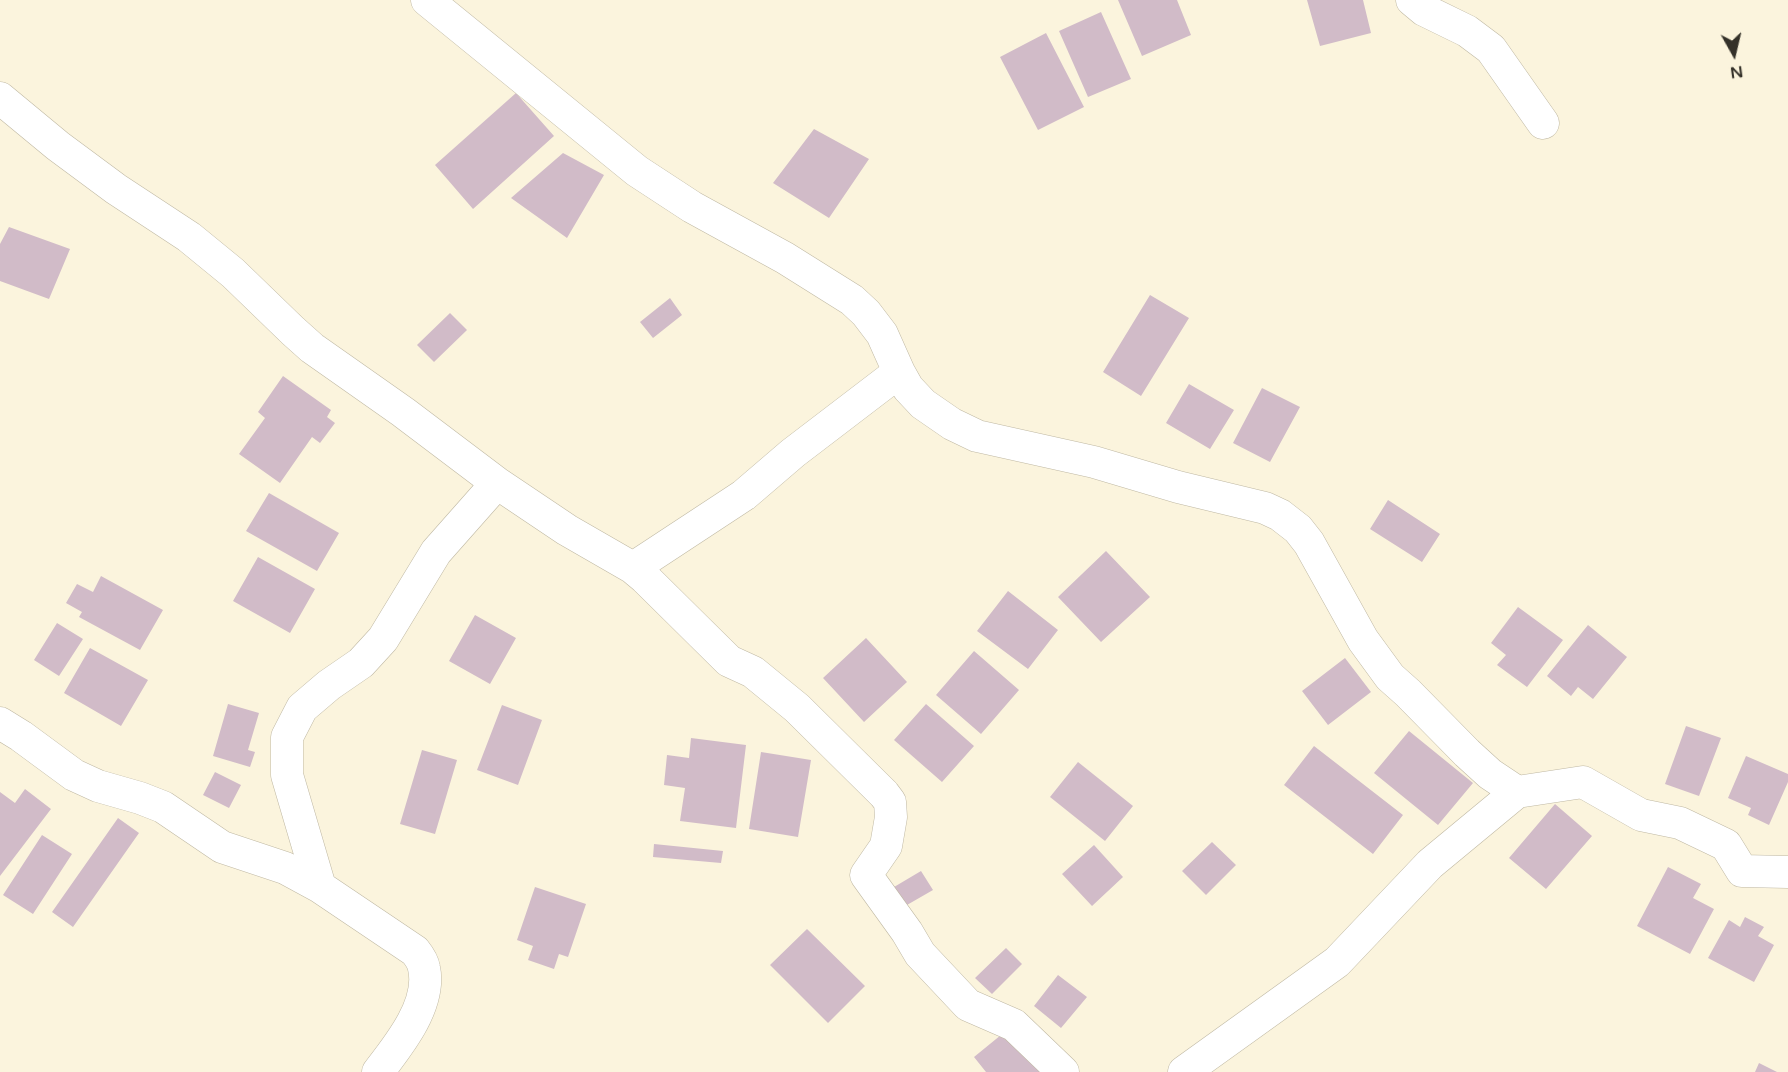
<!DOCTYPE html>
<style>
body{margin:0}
#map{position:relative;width:1788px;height:1072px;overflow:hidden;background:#fbf4dd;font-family:"Varela Round",sans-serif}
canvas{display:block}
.north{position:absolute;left:1704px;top:24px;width:60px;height:60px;-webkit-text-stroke:4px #fbf4dd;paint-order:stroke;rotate:172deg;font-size:16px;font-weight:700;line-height:24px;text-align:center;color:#343129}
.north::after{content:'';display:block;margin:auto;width:21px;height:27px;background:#343129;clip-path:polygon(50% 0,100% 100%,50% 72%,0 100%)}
</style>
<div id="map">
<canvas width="1788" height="1072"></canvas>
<div class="north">N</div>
</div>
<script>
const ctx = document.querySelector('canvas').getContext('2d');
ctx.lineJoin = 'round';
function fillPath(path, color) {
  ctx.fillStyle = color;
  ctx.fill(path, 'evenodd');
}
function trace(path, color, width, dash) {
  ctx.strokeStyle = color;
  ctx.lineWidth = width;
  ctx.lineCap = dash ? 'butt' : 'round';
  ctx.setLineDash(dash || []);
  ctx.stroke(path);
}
fillPath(new Path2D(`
 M1118,0H1177L1191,35L1142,56Z
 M1307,0H1363L1371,33L1320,46Z
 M1101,12L1131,79L1088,97L1059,31Z
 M1046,33L1084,107L1038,130L1000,57Z
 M516,93L554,136L473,209L435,165Z
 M814,129L869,159L829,218L773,183Z
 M563,153L604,175L567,238L511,198Z
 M9,227L70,249L49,299L0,281V244Z
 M1150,295L1189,318L1141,396L1103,372Z
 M670,298L682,315L653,338L640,322Z
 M450,313L467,330L434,362L417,345Z
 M283,376L331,410L327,417L335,423L320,443L312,437L280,483L239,454L265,418L258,412Z
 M1189,384L1234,410L1210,449L1166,423Z
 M1262,388L1300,407L1270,462L1233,443Z
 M269,493L339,533L317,571L246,531Z
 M1388,500L1440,534L1422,562L1370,529Z
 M1106,551L1150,597L1101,642L1058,597Z
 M258,557L315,589L290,633L233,601Z
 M101,576L163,610L140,650L79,617L82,612L66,603L77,584L93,592Z
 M1008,591L1058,630L1028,669L977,631Z
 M1518,607L1563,640L1527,687L1497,665L1506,655L1491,643Z
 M475,615L516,638L490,684L449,661Z
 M57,623L83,639L59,676L34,660Z
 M1588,625L1627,657L1593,699L1578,687L1571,696L1547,676Z
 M866,638L907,682L864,722L823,678Z
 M90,648L148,680L121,726L64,693Z
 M974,651L1019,690L981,734L936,695Z
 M1345,658L1371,692L1328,725L1302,691Z
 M228,704L259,713L248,750L255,752L250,767L213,756Z
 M926,704L974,746L942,782L894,740Z
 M502,705L542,720L518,785L477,770Z
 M1686,726L1721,738L1699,796L1665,784Z
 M1409,731L1473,783L1438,825L1374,773Z
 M691,738L746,745L736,828L680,821L685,788L664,785L667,755L689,758Z
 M1314,746L1403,815L1373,854L1284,785Z
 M422,750L457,760L435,834L400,824Z
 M761,752L811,760L798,837L749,829Z
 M1746,756L1788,774V782L1769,825L1748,815L1751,808L1728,798Z
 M1078,762L1133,806L1105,841L1050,797Z
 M215,772L241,785L229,808L203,795Z
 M25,789L51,809L0,876V792L15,803Z
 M1555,804L1592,836L1546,889L1509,858Z
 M118,818L139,833L73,927L52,912Z
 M42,835L72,854L33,914L3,895Z
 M1212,842L1236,865L1206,895L1182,871Z
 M654,844L723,851L721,863L653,857Z
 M1094,845L1123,877L1092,906L1062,874Z
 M1668,867L1701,884L1693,898L1714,909L1690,954L1637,926Z
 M921,871L933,890L900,909L889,890Z
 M535,887L586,904L568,957L559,954L554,969L528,960L533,946L517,940Z
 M1745,917L1764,927L1758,936L1774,945L1754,982L1708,958L1729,920L1740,927Z
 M807,929L865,986L828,1023L770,965Z
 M1006,948L1022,964L992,994L975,978Z
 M1058,975L1087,997L1061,1028L1034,1006Z
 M1012,1026L1049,1072H986L974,1057Z
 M1759,1063L1777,1072H1755Z`), '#d1bbc8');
const minor = new Path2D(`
 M427,0L637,171L692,207L785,258L852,300L866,313L882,334L899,372L908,388L923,404L952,424L977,436L1094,462L1178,487L1265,508L1280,515L1298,529L1309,543L1363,640L1390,677L1408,693L1467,753L1490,774L1517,792L1583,782L1641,815L1680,823L1726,845L1742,871L1788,872
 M1412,0L1424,10L1467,31L1491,49L1543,123
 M0,98L58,146L116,189L189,237L233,273L293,331L312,348L403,412L497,483L567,530L633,568L645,578L729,661L753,672L797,708L884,794L890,802L891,817L886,846L866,875L907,932L920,954L968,1005L1014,1025L1063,1072
 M633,568L744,495L793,453L899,372
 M0,723L21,736L74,775L98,786L140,798L163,807L222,847L285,868L320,887L415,951C419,956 423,962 424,968C432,1004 399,1045 378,1072
 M320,887L287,775V737L302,708L329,685L361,663L383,639L436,552L497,483
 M1184,1072L1337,962L1430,864L1517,792`);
trace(minor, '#bfb8a3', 33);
trace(minor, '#fff', 32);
</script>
